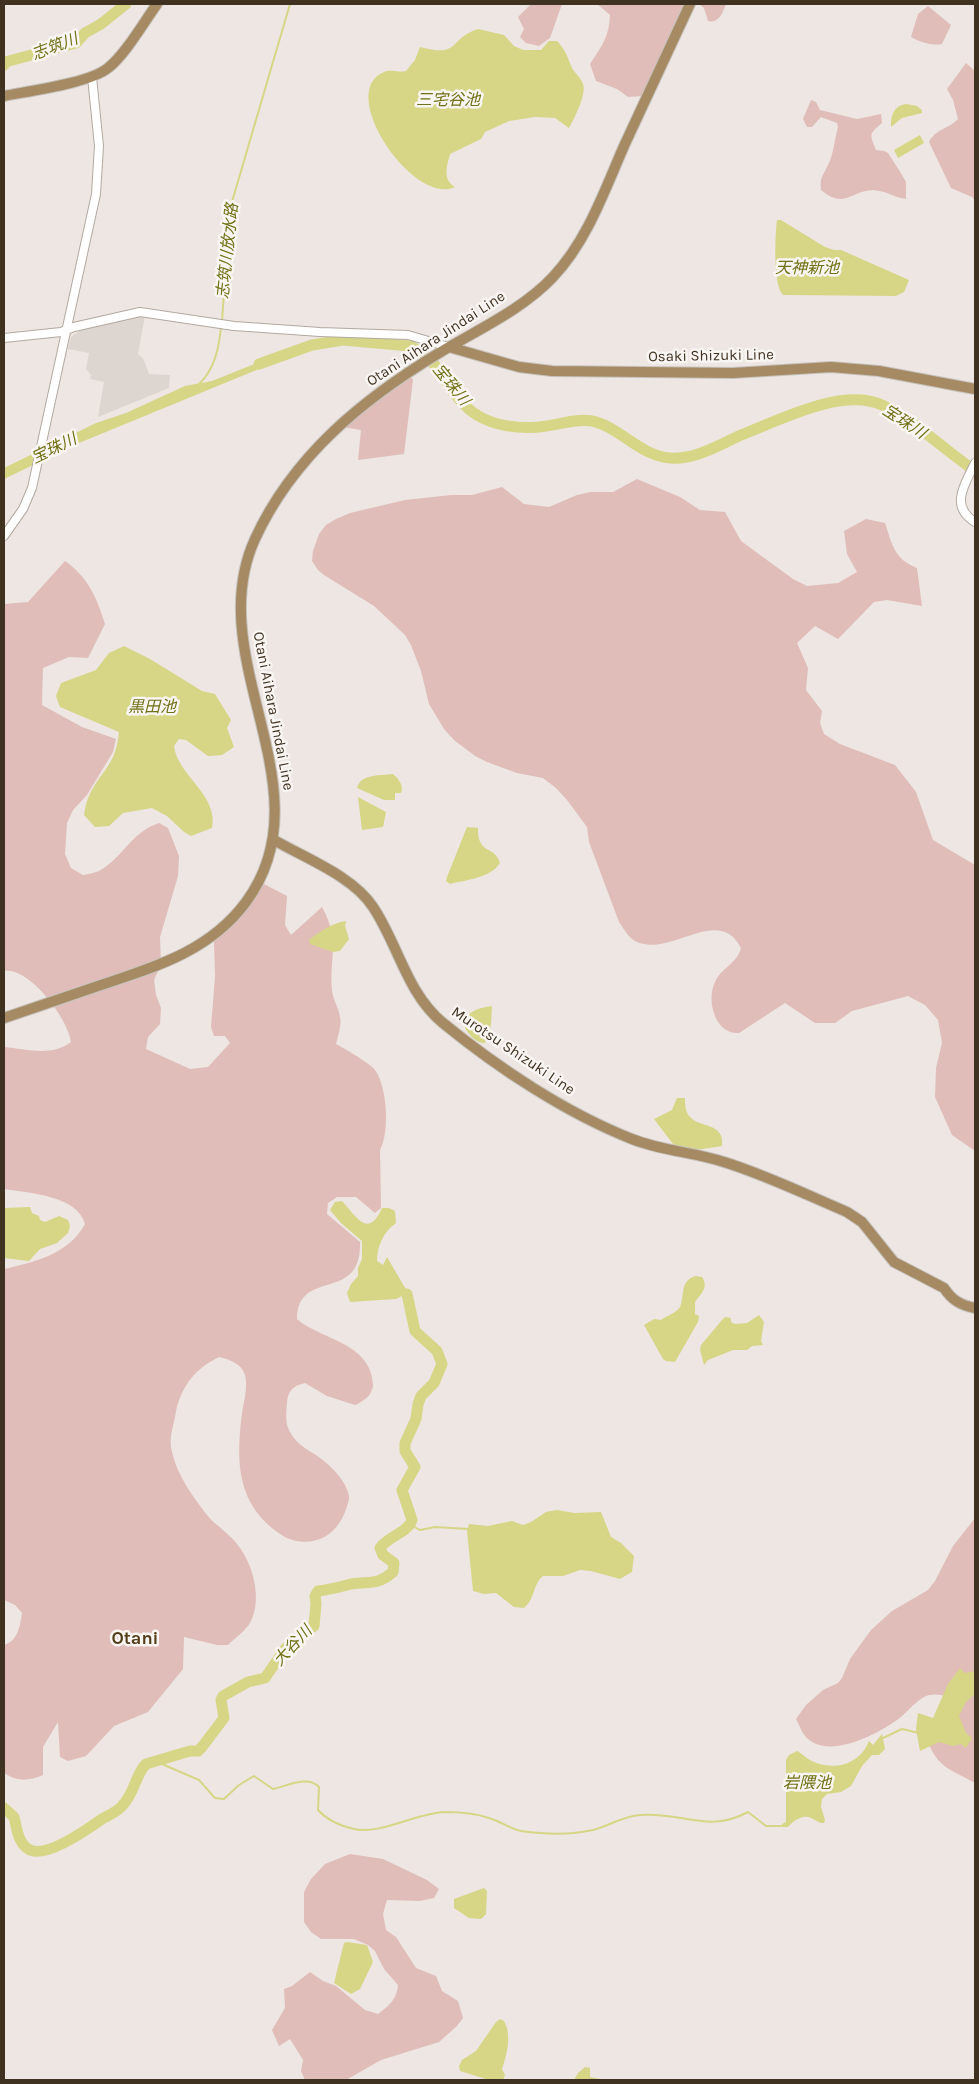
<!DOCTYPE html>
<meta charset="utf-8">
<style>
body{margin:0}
#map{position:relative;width:979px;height:2084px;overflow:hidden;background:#ede6e2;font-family:Karla,sans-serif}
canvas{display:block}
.frame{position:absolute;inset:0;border:5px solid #403220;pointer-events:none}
</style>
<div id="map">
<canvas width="979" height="2084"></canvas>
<div class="frame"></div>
</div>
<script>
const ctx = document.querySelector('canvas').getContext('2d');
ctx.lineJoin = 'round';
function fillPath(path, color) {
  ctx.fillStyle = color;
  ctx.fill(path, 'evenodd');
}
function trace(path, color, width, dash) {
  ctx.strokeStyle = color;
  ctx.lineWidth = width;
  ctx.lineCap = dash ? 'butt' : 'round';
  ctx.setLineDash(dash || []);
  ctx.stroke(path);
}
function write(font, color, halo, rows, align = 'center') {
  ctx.font = font + ' Karla,"Noto Sans JP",sans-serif';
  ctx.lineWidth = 5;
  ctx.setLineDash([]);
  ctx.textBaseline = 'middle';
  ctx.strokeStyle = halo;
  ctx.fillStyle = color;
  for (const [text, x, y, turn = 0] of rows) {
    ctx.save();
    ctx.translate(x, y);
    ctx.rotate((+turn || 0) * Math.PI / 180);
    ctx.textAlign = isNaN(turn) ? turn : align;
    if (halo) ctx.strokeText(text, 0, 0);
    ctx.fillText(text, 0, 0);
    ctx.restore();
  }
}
fillPath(new Path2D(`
 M136,316H145L138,354L143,358L149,374L170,375L169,388L98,417L104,382L90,379L91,375L86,369L89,353L68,349L71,337L82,329Z`), '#ddd5d0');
fillPath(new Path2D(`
 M531,4H562L550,38L539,46L526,43L520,37L524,29L518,17Z
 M597,4H684L642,96L628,97L617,89L596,81L590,64C602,46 609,37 610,15Z
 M699,4H726C723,12 719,24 708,21L704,8Z
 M928,6L951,25L942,44C931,46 920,42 911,37L918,14Z
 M966,63L975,71V201L972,197L951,188L929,142C934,130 950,128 958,119L953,100L947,89Z
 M811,100L816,102L820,110L857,119L881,114L882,123C868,135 870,134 876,150L884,151L888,153L899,170L906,182V199C894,198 888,191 873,190C852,190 845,210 821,190C819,178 824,174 829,163C833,155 835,138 838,127L837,123L821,117L812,127H807L803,119Z
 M411,377L413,380L404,454L358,460L361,430L342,427L364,408Z
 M637,479L680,497L700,510L725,512L741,541L793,579L807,586L838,583L857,572L847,554L844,531L866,519L885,523C892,544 894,559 917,568L922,606L887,600L874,602L838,639L815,626L797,643L808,668L806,690L822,711L820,723L824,734L840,744L895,765L916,792L933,840L975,865V1151L952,1135L935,1097L936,1068L942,1043L938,1020L925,1005L908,996L852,1011L835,1023H815L785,1003L739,1033C715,1035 706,1000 715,982C721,968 737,964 741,948C719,904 671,957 637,942C629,939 624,929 619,922L589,842L587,827L567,800L556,788L543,778L517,773L487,762L475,756L454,740L444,729L429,704L421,671L411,645L405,635L374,606L324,575L318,570L312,561L313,551L319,534L326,525L336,519L350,513L405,500L451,495H472L502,487L524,504L549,507L577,495L591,492H613Z
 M65,561C88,577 97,598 105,624L88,658L69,657L43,668L42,705L82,727L116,739L113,752L87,795L73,810L67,823L65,854L71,868L83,875C88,874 94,873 99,871C123,858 131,832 159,823L168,828L179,856L178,876L160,937L161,964L154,980L156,995L161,1008L160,1024L148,1037L146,1049L190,1069L208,1067L230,1043L225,1036H214L211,1027L215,976L214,942L244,912L262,883L287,896L285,925L291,935L322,907C341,942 329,955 332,991C333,1000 339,1008 340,1017C342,1024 338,1036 336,1044C345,1049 370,1063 375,1070C387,1086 390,1132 380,1150L381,1208L375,1213L356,1197H337L328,1203L327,1214L360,1242C362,1304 298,1267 297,1319C323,1341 370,1342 373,1384C373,1395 364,1401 355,1405L327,1396L305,1383C293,1386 288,1390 287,1403C286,1412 285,1424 290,1432C298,1447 312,1451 324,1461C333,1468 349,1485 349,1498C349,1501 347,1506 346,1509C343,1519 336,1530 326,1536C313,1544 294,1544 280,1534C236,1504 236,1461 242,1413C244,1400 248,1388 245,1375C242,1364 229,1359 219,1357C196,1368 182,1385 176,1411C174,1425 168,1438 172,1452C177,1475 193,1497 207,1515C216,1526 229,1533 237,1544C253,1563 263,1600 250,1623C245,1631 235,1638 228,1645H217L184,1637L183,1669L148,1712L114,1726L86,1756L68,1761L60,1757L58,1722L43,1747V1775C28,1781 18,1782 4,1773V1645C18,1641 20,1626 22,1613L15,1605L4,1600V1269C35,1262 69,1254 85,1224C77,1195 28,1193 4,1189V1047C26,1049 52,1057 71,1042C69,1020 29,966 4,971V604L28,602Z
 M975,1518V1783C952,1770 938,1768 928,1742L945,1696C939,1694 933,1694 926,1696C915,1701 907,1713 897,1720C876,1735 826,1761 805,1736C801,1731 799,1724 796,1719L806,1705L823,1690L838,1683L842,1678L850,1659L871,1630L892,1611L928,1590L935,1581L953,1546Z
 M350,1854L383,1859L427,1880L439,1889L434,1898L420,1901L387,1900L383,1914L386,1930L396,1937L416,1968L436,1976L442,1991L458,2001L463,2018L457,2026L439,2042L381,2060L346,2080H305L301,2071L303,2060L290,2039L279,2046L272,2030L285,2008L284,1989L292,1986L310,1972L323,1981L336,1986L365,2010L378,2014C389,2006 397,1999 398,1985L384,1969L375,1951L368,1945L354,1939H321L311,1932L304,1922V1892L311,1879L325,1864Z`), '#e0bdb9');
fillPath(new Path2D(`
 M478,29L504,35L514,46L523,50H541L549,41H557C565,49 568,58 572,68C575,73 581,78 583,84C587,94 574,119 569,128L555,118L535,117L509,121L485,132L481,139L450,154C447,166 442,179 455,187C414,207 335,92 384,72C392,69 398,73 406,71L415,60L420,47C462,58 447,39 478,29Z
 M906,104L917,106L922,110V113L902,118L891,127C891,116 893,106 906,104Z
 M920,135L924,143L898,158L894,150Z
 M777,220H781L825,247L834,250H841L909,280L904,292L896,296L783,295C773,286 775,234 777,220Z
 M272,357L271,364L79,443L4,479V468L96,423L126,413L185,386L212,381Z
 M124,646L150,659L202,691L215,694L231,720L227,728L234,747L222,755L208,756L186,740L179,739L174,746C177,775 219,795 212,828L191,836L184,832L167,816L152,808L123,813L109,826L95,827L84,815C85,809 86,802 89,796C101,770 116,766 119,732L60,707L56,696L61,683L96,670L109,653Z
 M393,774C399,779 404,786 401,793H395V800H384L357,788C361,773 381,776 393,774Z
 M358,797L386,812L383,827L362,830Z
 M467,827L478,828C477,855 495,845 500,863C491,878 465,880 450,884L446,881L447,877Z
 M346,921L345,926L349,939L340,951L333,952L310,944L309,940C319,932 332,923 346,921Z
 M492,1006L491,1025L485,1043C476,1043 470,1036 465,1028C463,1012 478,1008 492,1006Z
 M677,1098H685C685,1104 685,1112 690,1117C699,1128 725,1122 722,1146L690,1151L676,1148L654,1119L672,1110Z
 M342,1201C356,1216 368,1240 382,1208H389L395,1211L396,1223C383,1232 377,1247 377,1261L383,1265L387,1257L408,1293L396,1299L350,1302L347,1293L351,1284L358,1276V1268L362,1259V1241L341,1223L330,1210L335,1202Z
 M30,1207L32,1213L39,1216L40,1220L45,1222L59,1216L68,1220L70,1226L68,1233L57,1243L40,1249L29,1261L4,1258V1208Z
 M695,1276L702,1277C709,1287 701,1294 695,1302V1314L699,1316L698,1322L675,1362L666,1361L663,1359L644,1325L654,1319L661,1320C666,1316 678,1312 680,1307C685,1296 679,1282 695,1276Z
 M759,1315L764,1322L761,1341L763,1345L752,1346L747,1350H733L708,1360L704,1365L700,1350L701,1345L722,1320L725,1317L731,1318V1322L735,1324L747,1323Z
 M557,1510L574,1513L601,1512L611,1537L621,1543L634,1556L632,1572L620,1579L591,1571L580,1570L563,1576H543C532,1585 536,1598 524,1608L514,1607L496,1593L484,1594L473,1591L467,1531L469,1524L488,1526L512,1521L523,1525L531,1522L546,1512Z
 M960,1668L965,1673L975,1671V1694L966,1702L959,1716L966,1733L972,1738L966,1748L961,1744L953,1746L939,1742L920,1751L916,1729L918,1713L933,1718L948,1684Z
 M882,1734L885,1749L879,1755H872L862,1766L851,1786L841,1792L827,1794L822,1799L821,1807L825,1820L824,1823C818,1823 818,1821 813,1819C804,1813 794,1820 788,1827H782V1824L786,1822V1760L789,1755L797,1751C803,1754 808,1760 814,1762C836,1771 860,1764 869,1741L873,1745Z
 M484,1888L487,1891L486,1914L481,1919L469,1918L454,1908V1899Z
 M347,1942L367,1945L373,1962L360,1989L351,1994L334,1983L344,1943Z
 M500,2019L504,2021C512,2035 507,2054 502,2069L505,2075L503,2080H489L460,2071L459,2066L462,2060L476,2051L496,2022Z
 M585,2067L590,2068V2077L605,2080H574L578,2073Z`), '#d7d686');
trace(new Path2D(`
 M222,322L229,212L290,4
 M199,384C215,369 219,347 221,327
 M411,1525L420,1530L435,1527L468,1529
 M883,1738L902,1729L919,1733
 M155,1761L199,1780L215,1798L224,1799L239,1785L254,1776L273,1789C287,1786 308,1775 319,1787L318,1810C327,1820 341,1826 354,1829C380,1835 417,1813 444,1812C458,1812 475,1813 489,1818C500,1821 510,1829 521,1831C543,1834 571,1835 593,1830C609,1826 623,1816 640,1815C681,1811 708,1834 748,1812L766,1826H782`), '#d7d686', 2);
trace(new Path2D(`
 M4,65L5,62L76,43L85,33L101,24L126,4
 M259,364L312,345L343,340L410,346C444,361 447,397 477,415C494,426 520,429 539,427C557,426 574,418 592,421C620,427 640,456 670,458C695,460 719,445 741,435C780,420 842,387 882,405C915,421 945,450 975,471
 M4,1808L14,1817C17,1829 18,1844 30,1850C47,1858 88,1829 102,1819C109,1815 117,1812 122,1806C135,1793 135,1775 146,1764L190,1751H198L202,1747L224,1718L221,1700L223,1696L248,1682L265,1678L285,1649L314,1626L316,1604L315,1596L318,1591C329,1590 340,1587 351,1584C368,1581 377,1586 393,1572L394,1563L383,1555L380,1548C388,1536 408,1533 412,1520L402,1490L415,1467L405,1451V1443L416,1419L418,1404L421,1396L434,1383L442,1364L437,1351L415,1331L407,1294`), '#d7d686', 11);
const minor = new Path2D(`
 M4,338L61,332L74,327L140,312L234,326L320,332L408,335L449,347
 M975,463C965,484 949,506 975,522
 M4,536L23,509L32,488L96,194L99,146L92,77`);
const major = new Path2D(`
 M4,96C29,91 90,83 108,68C125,55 144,22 157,4
 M449,347L519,367L552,371L733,373L831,367L879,371L975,389
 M274,840C305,858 353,876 373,907C398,944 407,994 443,1023C498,1068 566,1113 632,1139C662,1151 694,1152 724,1162C766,1175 807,1195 847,1212L862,1222L894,1262L944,1288C952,1300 960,1305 975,1308
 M4,1018C36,1007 68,996 101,985C155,967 210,951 246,902C329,789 200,659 255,539C293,456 363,399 439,353C477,330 522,310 553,277C587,241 604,192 624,146C646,99 668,51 690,4`);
trace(minor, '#b2a9a0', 10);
trace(major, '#c6c2bc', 12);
trace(minor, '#fff', 8);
trace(major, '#a68a63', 10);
write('15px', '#403220', '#f9f5f3', [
 ["Otani Aihara Jindai Line",436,339,-33],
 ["Osaki Shizuki Line",711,356,-1],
 ["Otani Aihara Jindai Line",273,711,79],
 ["Murotsu Shizuki Line",513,1051,34]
]);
write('italic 16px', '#707014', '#f9f5f3', [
 ["志筑川",55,47,-21],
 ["三宅谷池",448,100],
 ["志筑川放水路",228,251,-84],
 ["天神新池",807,268],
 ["宝珠川",451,385,51],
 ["宝珠川",904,422,33],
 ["宝珠川",54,449,-26],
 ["黒田池",152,707],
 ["大谷川",293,1646,-47],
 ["岩隈池",807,1783]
]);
write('bold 18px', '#543d1b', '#f9f5f3', [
 ["Otani",135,1639]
]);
</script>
